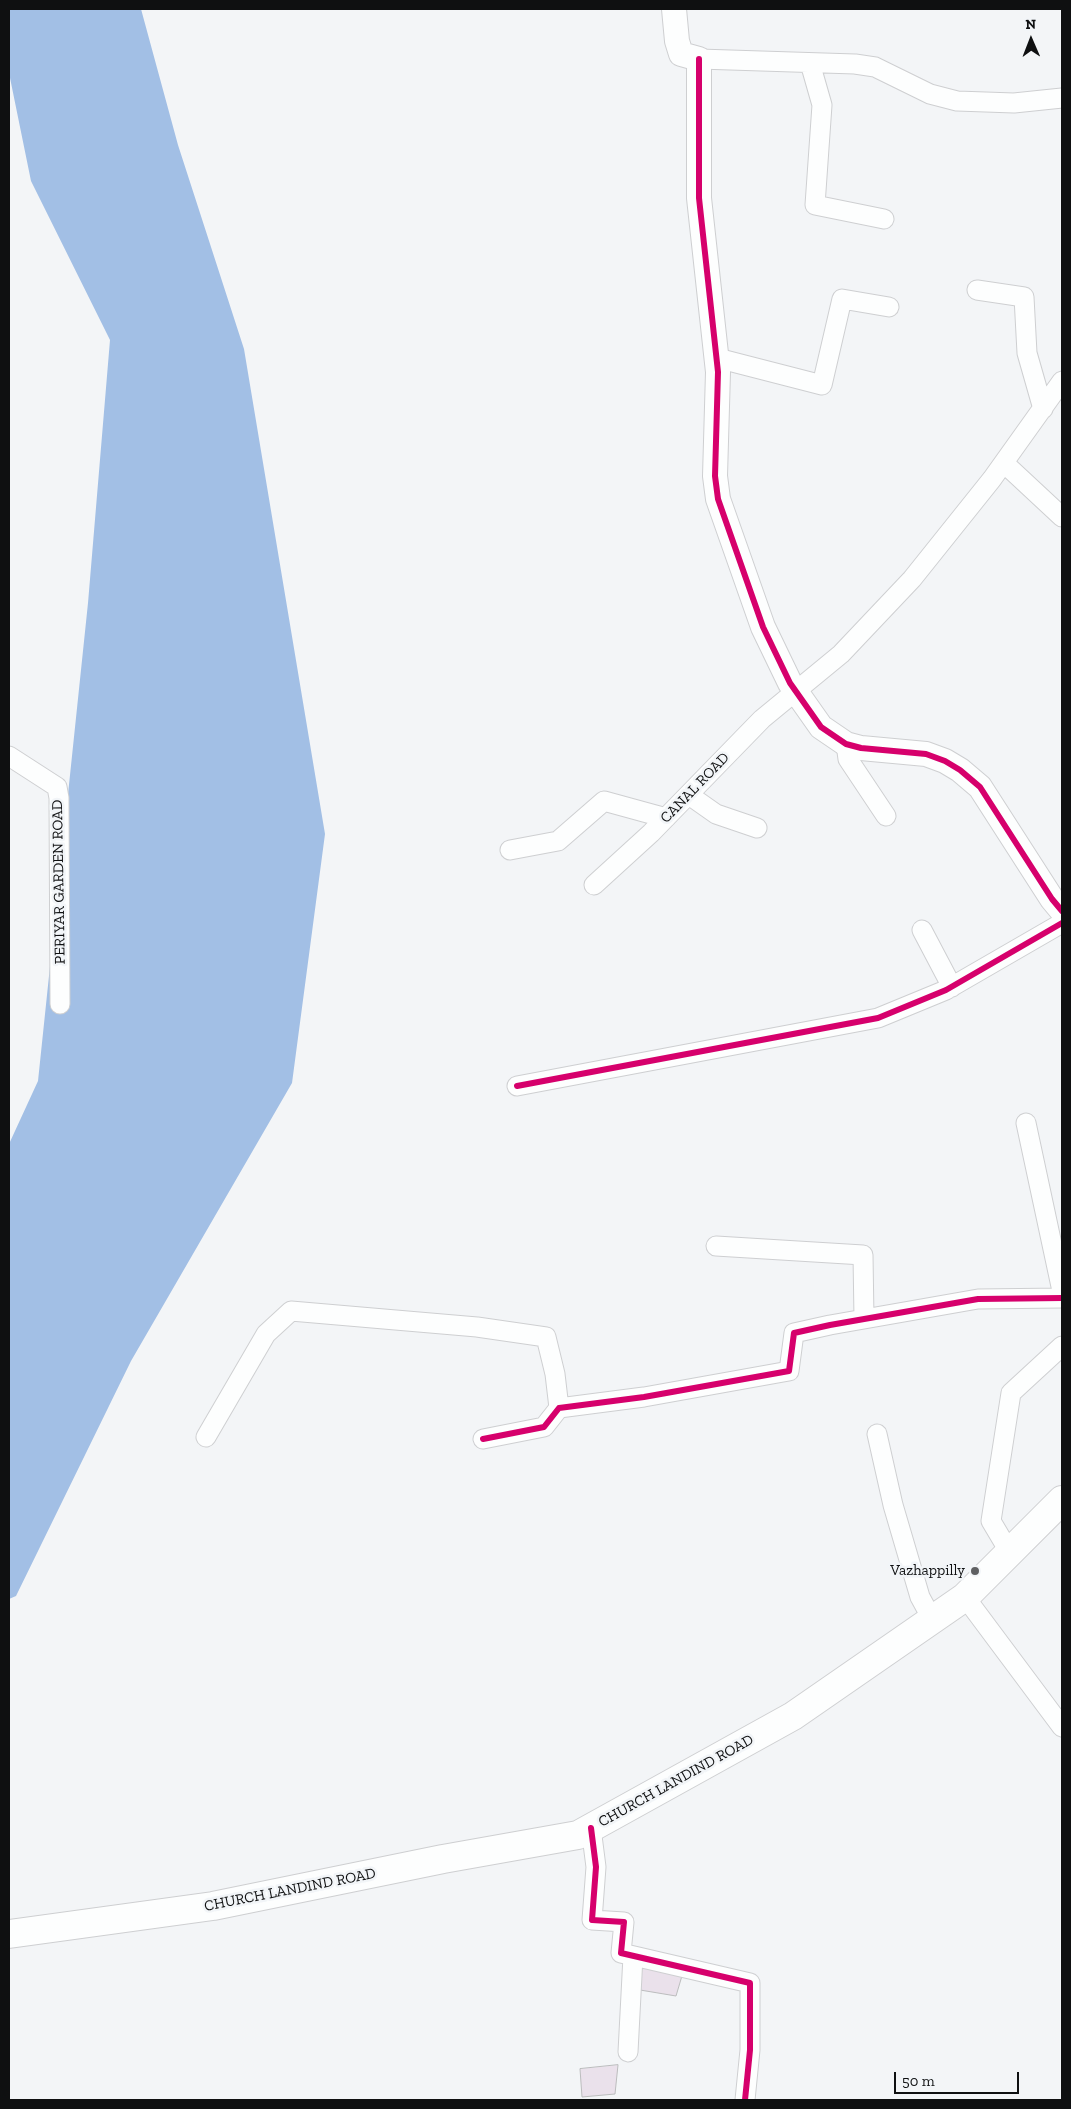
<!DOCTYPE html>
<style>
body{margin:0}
#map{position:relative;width:1071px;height:2109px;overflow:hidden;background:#f3f5f7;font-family:"Zilla Slab",serif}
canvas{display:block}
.frame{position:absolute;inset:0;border:10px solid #0f1011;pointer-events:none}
.north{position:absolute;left:1006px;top:15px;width:50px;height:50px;-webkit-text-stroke:4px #f2f5f8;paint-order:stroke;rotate:359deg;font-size:14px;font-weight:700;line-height:20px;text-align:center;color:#0f1011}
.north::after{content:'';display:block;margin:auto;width:18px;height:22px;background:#0f1011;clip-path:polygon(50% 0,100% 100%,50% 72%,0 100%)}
.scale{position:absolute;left:894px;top:2072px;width:125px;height:22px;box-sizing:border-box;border:2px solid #0f1011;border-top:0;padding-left:6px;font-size:15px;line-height:18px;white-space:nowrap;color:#0f1011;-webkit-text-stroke:4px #f2f5f8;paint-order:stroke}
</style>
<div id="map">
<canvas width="1071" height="2109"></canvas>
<div class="frame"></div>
<div class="north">N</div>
<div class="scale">50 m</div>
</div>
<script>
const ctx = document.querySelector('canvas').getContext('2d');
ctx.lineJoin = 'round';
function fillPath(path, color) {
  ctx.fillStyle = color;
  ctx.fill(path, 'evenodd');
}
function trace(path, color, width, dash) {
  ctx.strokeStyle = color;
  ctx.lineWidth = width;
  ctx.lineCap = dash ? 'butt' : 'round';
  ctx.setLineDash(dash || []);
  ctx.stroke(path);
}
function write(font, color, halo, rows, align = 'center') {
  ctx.font = font + ' "Zilla Slab",serif';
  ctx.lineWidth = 5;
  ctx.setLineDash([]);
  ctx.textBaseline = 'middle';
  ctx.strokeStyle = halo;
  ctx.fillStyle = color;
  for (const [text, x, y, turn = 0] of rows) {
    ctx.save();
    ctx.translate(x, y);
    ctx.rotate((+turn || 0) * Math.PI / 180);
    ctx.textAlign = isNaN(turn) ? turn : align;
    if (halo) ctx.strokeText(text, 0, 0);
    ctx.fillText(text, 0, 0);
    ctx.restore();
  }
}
fillPath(new Path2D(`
 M9,9H141L178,145L244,349L325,834L292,1083L131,1361L16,1596L9,1599V1144L38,1081L88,603L110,340L31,181L9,73Z`), '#a2bfe5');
const building = new Path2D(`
 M639,1966L684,1969L676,1996L634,1989Z
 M618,2065L615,2094L582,2097L580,2069Z`);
fillPath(building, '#eae1eb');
trace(building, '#bbbcbd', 1);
const minor = new Path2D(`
 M699,59L855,64L875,67L930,94L957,101L1014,103L1062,98
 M810,63L822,105L815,205L884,219
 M977,290L1024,297L1027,353L1043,409
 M717,358L822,385L842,299L889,307
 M1004,463L1062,517
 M846,744L848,759L886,816
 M9,756L57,787L59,798L60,1004
 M689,795L716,814L757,828
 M510,850L558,841L604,801L666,818
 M594,885L651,833L762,719L841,654L912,579L992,479L1062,381
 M922,930L952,987
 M517,1086L878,1018L946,990L1062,923
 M1026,1123L1062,1291
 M716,1246L863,1255L864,1319
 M877,1434L893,1505L920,1597L932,1619
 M206,1437L266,1334L291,1311L477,1327L546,1337L555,1374L559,1408
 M483,1439L544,1427L559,1408L644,1397L789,1371L794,1333L830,1325L978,1299L1062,1298
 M1010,1553L991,1521L1011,1393L1062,1346
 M965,1597L1062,1727
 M591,1828L596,1867L592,1920L624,1922L621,1953L750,1983V2050L745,2100
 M628,2052L633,1956`);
const tertiary = new Path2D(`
 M674,9L677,41L681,54L699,59V198L718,372L715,476L718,499L763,627L790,683L821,727L846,744L861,748L926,754L945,761L960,770L980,787L1052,899L1062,911`);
const secondary = new Path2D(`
 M9,1934L213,1906L443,1859L578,1835L793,1716L965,1597L1062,1500`);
trace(minor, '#cecfd1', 21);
trace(tertiary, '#cecfd1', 26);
trace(secondary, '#cecfd1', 30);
trace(minor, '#fdfefe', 19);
trace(tertiary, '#fdfefe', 24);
trace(secondary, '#fdfefe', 28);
trace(new Path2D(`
 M699,59V198L718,372L715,476L718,499L763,627L790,683L821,727L846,744L861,748L926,754L945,761L960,770L980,787L1052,899L1062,911
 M517,1086L878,1018L946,990L1062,923
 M483,1439L544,1427L559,1408L644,1397L789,1371L794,1333L830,1325L978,1299L1062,1298
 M591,1828L596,1867L592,1920L624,1922L621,1953L750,1983V2050L745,2100`), '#d6006c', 6);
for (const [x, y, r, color] of [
 [975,1571,5,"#5f6062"]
]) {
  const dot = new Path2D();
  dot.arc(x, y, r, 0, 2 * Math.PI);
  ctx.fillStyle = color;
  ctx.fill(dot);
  trace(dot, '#f2f5f8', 2);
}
write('15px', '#0f1011', '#f2f5f8', [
 ["CANAL ROAD",695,788,-46],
 ["PERIYAR GARDEN ROAD",59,882,-91],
 ["CHURCH LANDIND ROAD",676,1781,-29],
 ["CHURCH LANDIND ROAD",290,1890,-11]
]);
write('15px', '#0f1011', '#f2f5f8', [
 ["Vazhappilly",965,1571]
], 'right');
</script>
